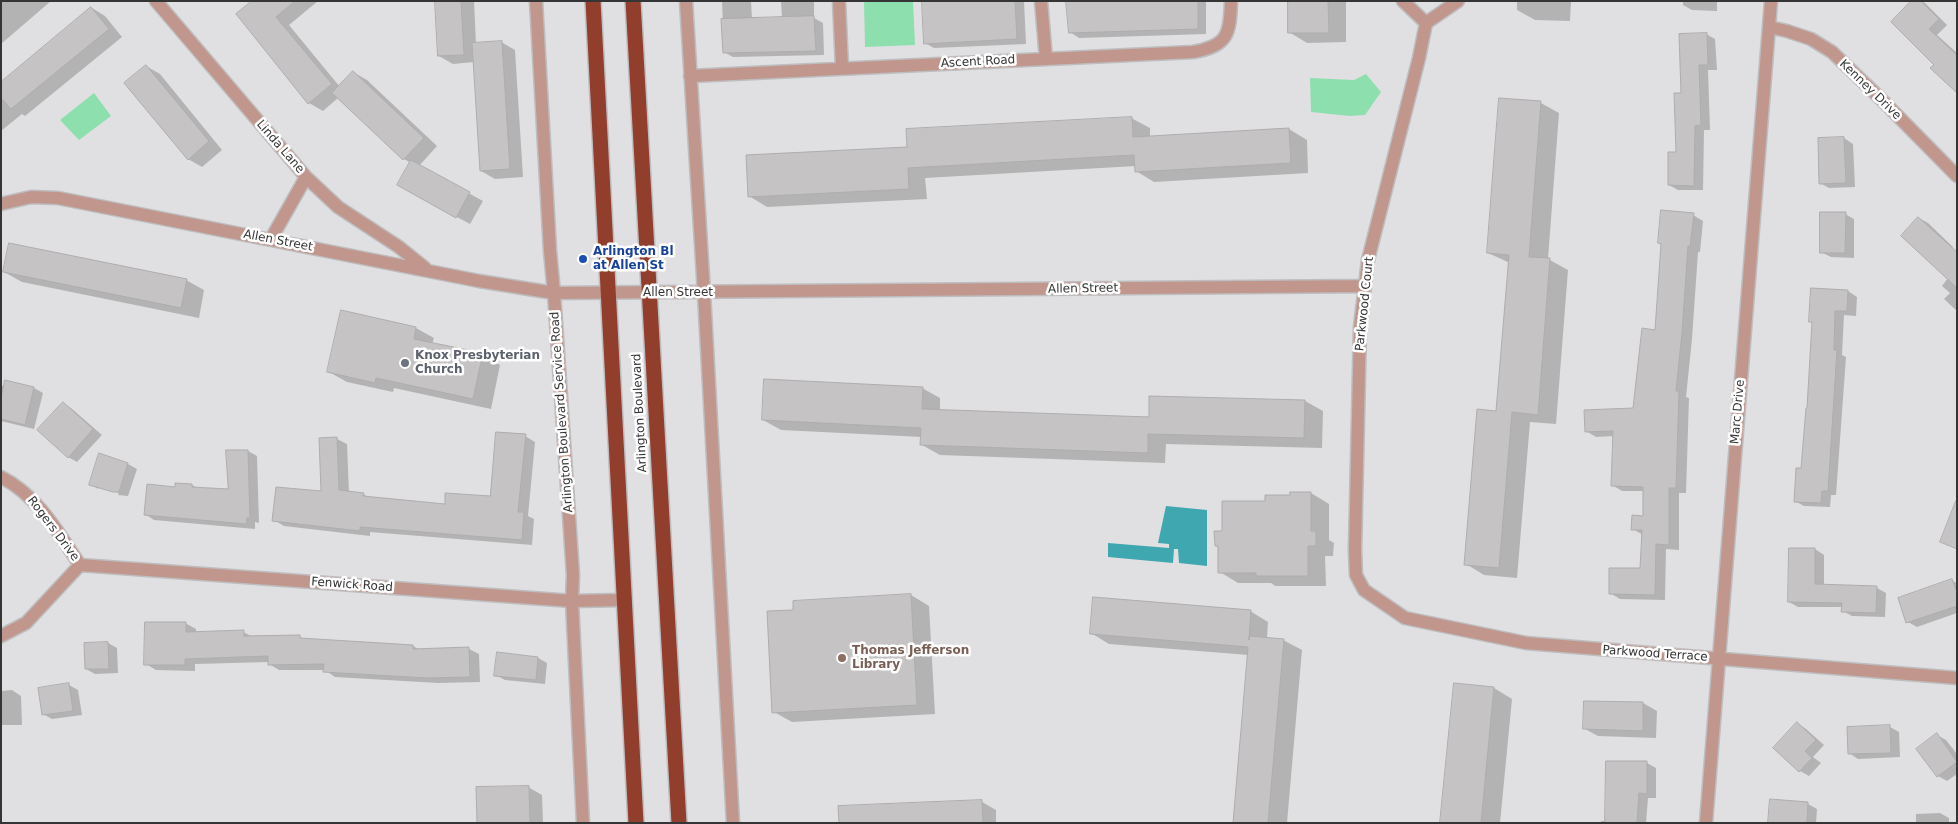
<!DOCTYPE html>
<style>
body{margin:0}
#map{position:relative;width:1958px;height:824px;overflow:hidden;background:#e0e0e2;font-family:"DejaVu Sans",sans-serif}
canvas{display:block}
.frame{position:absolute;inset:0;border:2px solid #353536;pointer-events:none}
</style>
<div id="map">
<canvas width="1958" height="824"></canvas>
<div class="frame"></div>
</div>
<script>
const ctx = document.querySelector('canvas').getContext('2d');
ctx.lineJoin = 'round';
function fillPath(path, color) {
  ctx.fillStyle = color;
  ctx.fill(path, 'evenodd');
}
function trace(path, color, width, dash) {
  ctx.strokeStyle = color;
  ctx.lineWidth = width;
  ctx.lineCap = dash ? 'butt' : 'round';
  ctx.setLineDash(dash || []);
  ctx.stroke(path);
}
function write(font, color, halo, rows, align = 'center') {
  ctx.font = font + ' "DejaVu Sans",sans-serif';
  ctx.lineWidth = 5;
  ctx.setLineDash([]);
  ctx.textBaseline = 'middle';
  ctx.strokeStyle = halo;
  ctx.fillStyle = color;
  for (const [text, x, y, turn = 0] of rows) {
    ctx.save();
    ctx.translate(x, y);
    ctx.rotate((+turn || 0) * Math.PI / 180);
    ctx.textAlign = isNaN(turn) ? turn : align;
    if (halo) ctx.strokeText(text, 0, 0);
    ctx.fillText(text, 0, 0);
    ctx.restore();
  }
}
fillPath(new Path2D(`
 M864,1H913L915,45L865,47Z
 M1366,74L1381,92L1365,115L1350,116L1311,112L1310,78L1354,80Z
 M94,93L111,116L79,140L60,120Z`), '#8ddfae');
fillPath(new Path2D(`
 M1166,506L1207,510V566L1179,563L1178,549H1174L1173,563L1108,557V543L1169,548V544L1158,543Z`), '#3fa7b0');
fillPath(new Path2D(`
 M1,1H51L1,44Z
 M254,1H318L289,25L340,87L353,72L367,80L437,146L419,166L483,201L470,224L412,193L411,163L404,159L339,97L323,111L309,103Z
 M436,1H474L476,44L501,42L515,50L523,177L495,179L481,171L474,62L453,64L439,56Z
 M722,1H751L752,19L782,18L781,1H814V18L823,23L824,55L733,57L724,52Z
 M924,1H1024L1026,44L934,48L925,43Z
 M1069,1H1206V34L1079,38L1070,32Z
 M1289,1H1346V42L1307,43L1289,32Z
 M1517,1H1571L1570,21L1535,20L1517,10Z
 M1683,1H1717V11L1692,10L1683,5Z
 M1913,1H1921L1925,3L1947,25L1937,35L1957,53V91L1935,65Z
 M92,8L105,16L122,37L25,116L22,114L1,131V83Z
 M1706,34L1715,39L1717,70H1708L1710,130H1704L1703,190H1678L1669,185L1677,153L1683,94Z
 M146,66L160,74L222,150L202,167L188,159Z
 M1500,99L1541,103L1559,113L1548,259L1568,270L1556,424L1530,422L1517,578L1484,575L1466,564L1498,413L1510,263L1488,253Z
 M1131,118L1150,128V138L1289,129L1307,140L1308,173L1154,182L1136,171V166L925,178L927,199L767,207L749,196L908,148Z
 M1844,138L1853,144L1855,187L1829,188L1820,183Z
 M1845,214L1854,219V258L1831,257L1821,252Z
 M1693,215L1703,221L1700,252H1698L1692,339L1686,397L1689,398L1686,493H1679V550L1666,549L1665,600L1620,599L1610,593L1641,570L1643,535L1633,529L1644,517V491H1622L1612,485L1614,436L1596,437L1586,431L1634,409Z
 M1919,218L1928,223L1953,247L1946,254L1957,264V311L1944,299L1950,293L1942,286L1948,278Z
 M4,272L186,280L204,290L199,318L22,282Z
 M1812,289L1848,291L1857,297L1856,316L1844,315L1842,355L1846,357L1836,495H1831L1830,507L1804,506L1795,501L1803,469L1808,410L1813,323L1810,321Z
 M416,328L434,338L432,344L482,355L500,365L491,409L394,388L393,392L347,382L329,372Z
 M6,382L34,388L43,393L34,429L1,421V386H5Z
 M922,388L940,398V411L1150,418L1151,397L1305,401L1323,411L1322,448L1166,444L1165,463L940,455L922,445V437L781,430L763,420Z
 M63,403L72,409L102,435L77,462L68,457Z
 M525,436L535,442L528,516L534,519L532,545L370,532V536L284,526L274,520L322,493L337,439L347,444L349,493L363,494L370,498L446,505L491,497Z
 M248,451L257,456L259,523L255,522V529L154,520L145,514L176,488L192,485L197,488L229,490Z
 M100,455L128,464L137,469L128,496L118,495L119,493L98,486V489L91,484Z
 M1311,493L1329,504V540L1334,543L1333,556H1325L1326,586H1275L1271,583H1238L1220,572V548L1216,546L1224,532L1266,503Z
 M1815,549L1824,555V586L1877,588L1886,593L1885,617L1852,616L1843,611V607H1798L1789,602Z
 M1952,581L1957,583V613L1917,627L1908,622Z
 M911,595L929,606L935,714L792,722L774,712Z
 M1250,611L1268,622L1267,638L1283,640L1302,650L1287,823H1235L1249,655L1109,644L1091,633Z
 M185,623L196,629V633L243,632L253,637H300L304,640L413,646L420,650L469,649L479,654L480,682L438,683L335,677L325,670H279L269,664V662L195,664V671L156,670L146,664Z
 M108,643L117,648L118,673L95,674L86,669Z
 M538,658L547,663L545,684L505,680L496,675Z
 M1455,684L1494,688L1512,699L1500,823H1441Z
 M69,685L78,690L82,715L52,719L43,714Z
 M12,690L21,696L22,725H1V691Z
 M1586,702L1643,703L1657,711L1656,738L1598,736L1585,729Z
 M1797,723L1806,729L1824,745L1813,757L1821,763L1809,776L1800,771Z
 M1890,727L1899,732L1900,757L1858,759L1849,753Z
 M1937,735L1946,740L1957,754V774L1947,781L1938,776Z
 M1607,762L1647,763L1656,768V798H1648L1646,823H1601V821H1607Z
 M528,787L542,795L543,823H479Z
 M1771,800L1808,804L1817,809L1816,823H1769Z
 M982,802L996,810V823H840Z
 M1940,813L1949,818V823H1916V814Z`), '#0003');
const building = new Path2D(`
 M252,1H295L276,17L332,84L308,104L236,14Z
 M435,1H461L464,55L438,56Z
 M922,1H1015L1017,39L924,44Z
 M1066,1H1198V29L1069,33Z
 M1288,1H1328L1329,33H1288Z
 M1911,1H1921L1939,19L1929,29L1957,55V93L1930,68L1934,65L1891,22Z
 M91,7L109,29L11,109L1,98V82Z
 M814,16L816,51L723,53L721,19Z
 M1707,33L1708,65H1699L1701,125L1695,126L1694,186L1668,185V152H1676L1674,93H1681L1679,34Z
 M502,41L510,169L480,171L472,43Z
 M146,65L209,141L188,160L124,83Z
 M353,71L424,138L403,160L332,93Z
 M1499,98L1541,101L1529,257L1550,258L1538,415L1512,412L1499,568L1464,565L1477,409L1496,411L1509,255L1487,253Z
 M1132,117L1133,137L1289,128L1291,163L1135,172L1134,155L908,168L909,189L748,197L746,155L907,147L906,129Z
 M1844,137L1846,183L1819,184L1818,138Z
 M411,160L470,192L456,218L397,185Z
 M1661,210L1694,213L1690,247L1688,246L1682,333L1676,391H1679L1676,488H1669V545L1656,544L1655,595L1609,594V568H1640L1642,530H1631L1632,515L1643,516V487L1611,486L1613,431L1585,432L1584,410L1633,408L1642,328L1655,330L1661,244L1658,243Z
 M1820,212H1846L1845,253H1820Z
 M1918,217L1957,252V288L1901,236Z
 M9,243L187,279L181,308L3,272Z
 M1811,288L1848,290L1847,311H1835L1834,350H1837L1828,491H1822L1821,503L1794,502L1796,468H1801L1806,408H1807L1812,322H1809Z
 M341,310L416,327L414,339L483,353L473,399L376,378L375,383L327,372Z
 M764,379L923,387L922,409L1149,417V396L1305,400L1304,438L1148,434V453L920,445L921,428L762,420Z
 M5,380L34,387L25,425L1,419V398Z
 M63,402L93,429L68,458L37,430Z
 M496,432L526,434L518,512H524L522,540L360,527V531L272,521L276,487L321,491L319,438L337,437L339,490L364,493L363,496L445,504V493L490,496Z
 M226,450H248L250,518H247L246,524L144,515L147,484L175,487V483L192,484V487L228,489Z
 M99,453L128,463L119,492H113L89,485Z
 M1290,492H1311V531H1316V546H1308V576H1256V573H1218V546H1215L1214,531H1222V501H1265V495H1290Z
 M1956,501H1957V549L1940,542Z
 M1789,548H1815V584L1877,586L1876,613L1841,612L1842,603L1788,602Z
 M1952,579L1957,592V606L1906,623L1898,598Z
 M911,594L917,705L772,713L767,611L793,610V601Z
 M1093,597L1251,610L1249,640V636L1284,639L1268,823H1233L1248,647L1090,634Z
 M145,622H186V632L244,630V636L300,635V638L413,645V649L469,647L470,677L427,678L323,672L324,664L268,665V656L185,659V665H144Z
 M108,642L109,669H85L84,643Z
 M497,652L538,657L536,680L494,676Z
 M69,683L73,711L42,715L38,688Z
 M1454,683L1494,687L1481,823H1440Z
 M1584,701L1643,702V731L1583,729Z
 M1797,722L1816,740L1805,751L1812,758L1799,772L1773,748Z
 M1890,725L1891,753L1848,754L1847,727Z
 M1937,733L1957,762L1937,777L1916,749Z
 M1606,761H1647V794L1639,793L1637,823H1605Z
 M529,786L530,823H477L476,787Z
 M1770,799L1808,802L1807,823H1768Z
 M982,800L983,823H839L838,806Z`);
fillPath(building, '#c5c3c4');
trace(building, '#aeacad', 1);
const minor = new Path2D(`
 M156,1L306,177L338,207L399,247L425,268
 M536,1L550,251L554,293L573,575L572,601L583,823
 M686,1L704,293L733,823
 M839,1L842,68
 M1041,1L1046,59
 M1403,1L1426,23
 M1458,1L1426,23L1419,58L1368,260L1365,286L1360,327L1355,550L1356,575L1364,590L1405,618L1526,643L1957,678
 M1769,27L1787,31L1811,39L1832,52L1880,98L1957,176
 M690,76L1193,52C1228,46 1230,34 1231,1
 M1,204L31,197L58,198L479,281L554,293L1365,286
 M271,239L306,177
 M1,477C37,495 58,532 80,565
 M80,565L572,601L624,600
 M1,636L26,623L80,565
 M1706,823L1771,1`);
const highway = new Path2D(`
 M593,1L636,823
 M633,1L679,823`);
trace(minor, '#bebec0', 15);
trace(highway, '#bebec0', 18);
trace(minor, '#c1978d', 12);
trace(highway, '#923e2d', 15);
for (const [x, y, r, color] of [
 [583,259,5,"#1a4fb4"],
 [405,363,5,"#6b7280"],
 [842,658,5,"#8d6e63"]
]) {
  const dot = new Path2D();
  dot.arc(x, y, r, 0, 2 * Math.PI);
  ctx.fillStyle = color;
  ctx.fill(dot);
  trace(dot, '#fff', 2);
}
write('12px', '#353536', '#fff', [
 ["Ascent Road",978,62,-3],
 ["Kenney Drive",1870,90,44],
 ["Linda Lane",280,147,49],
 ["Allen Street",278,241,11],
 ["Allen Street",1083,289,-1],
 ["Allen Street",678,293],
 ["Parkwood Court",1365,304,-84],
 ["Arlington Boulevard Service Road",562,412,-94],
 ["Marc Drive",1738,412,-85],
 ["Arlington Boulevard",640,413,-93],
 ["Rogers Drive",53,529,53],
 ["Fenwick Road",352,585,4],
 ["Parkwood Terrace",1655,654,4]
]);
write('bold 12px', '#164399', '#fff', [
 ["Arlington Bl",593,252],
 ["at Allen St",593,266]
], 'left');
write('bold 12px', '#5b616d', '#fff', [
 ["Knox Presbyterian",415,356],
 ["Church",415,370]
], 'left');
write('bold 12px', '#785e54', '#fff', [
 ["Thomas Jefferson",852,651],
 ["Library",852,665]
], 'left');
</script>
